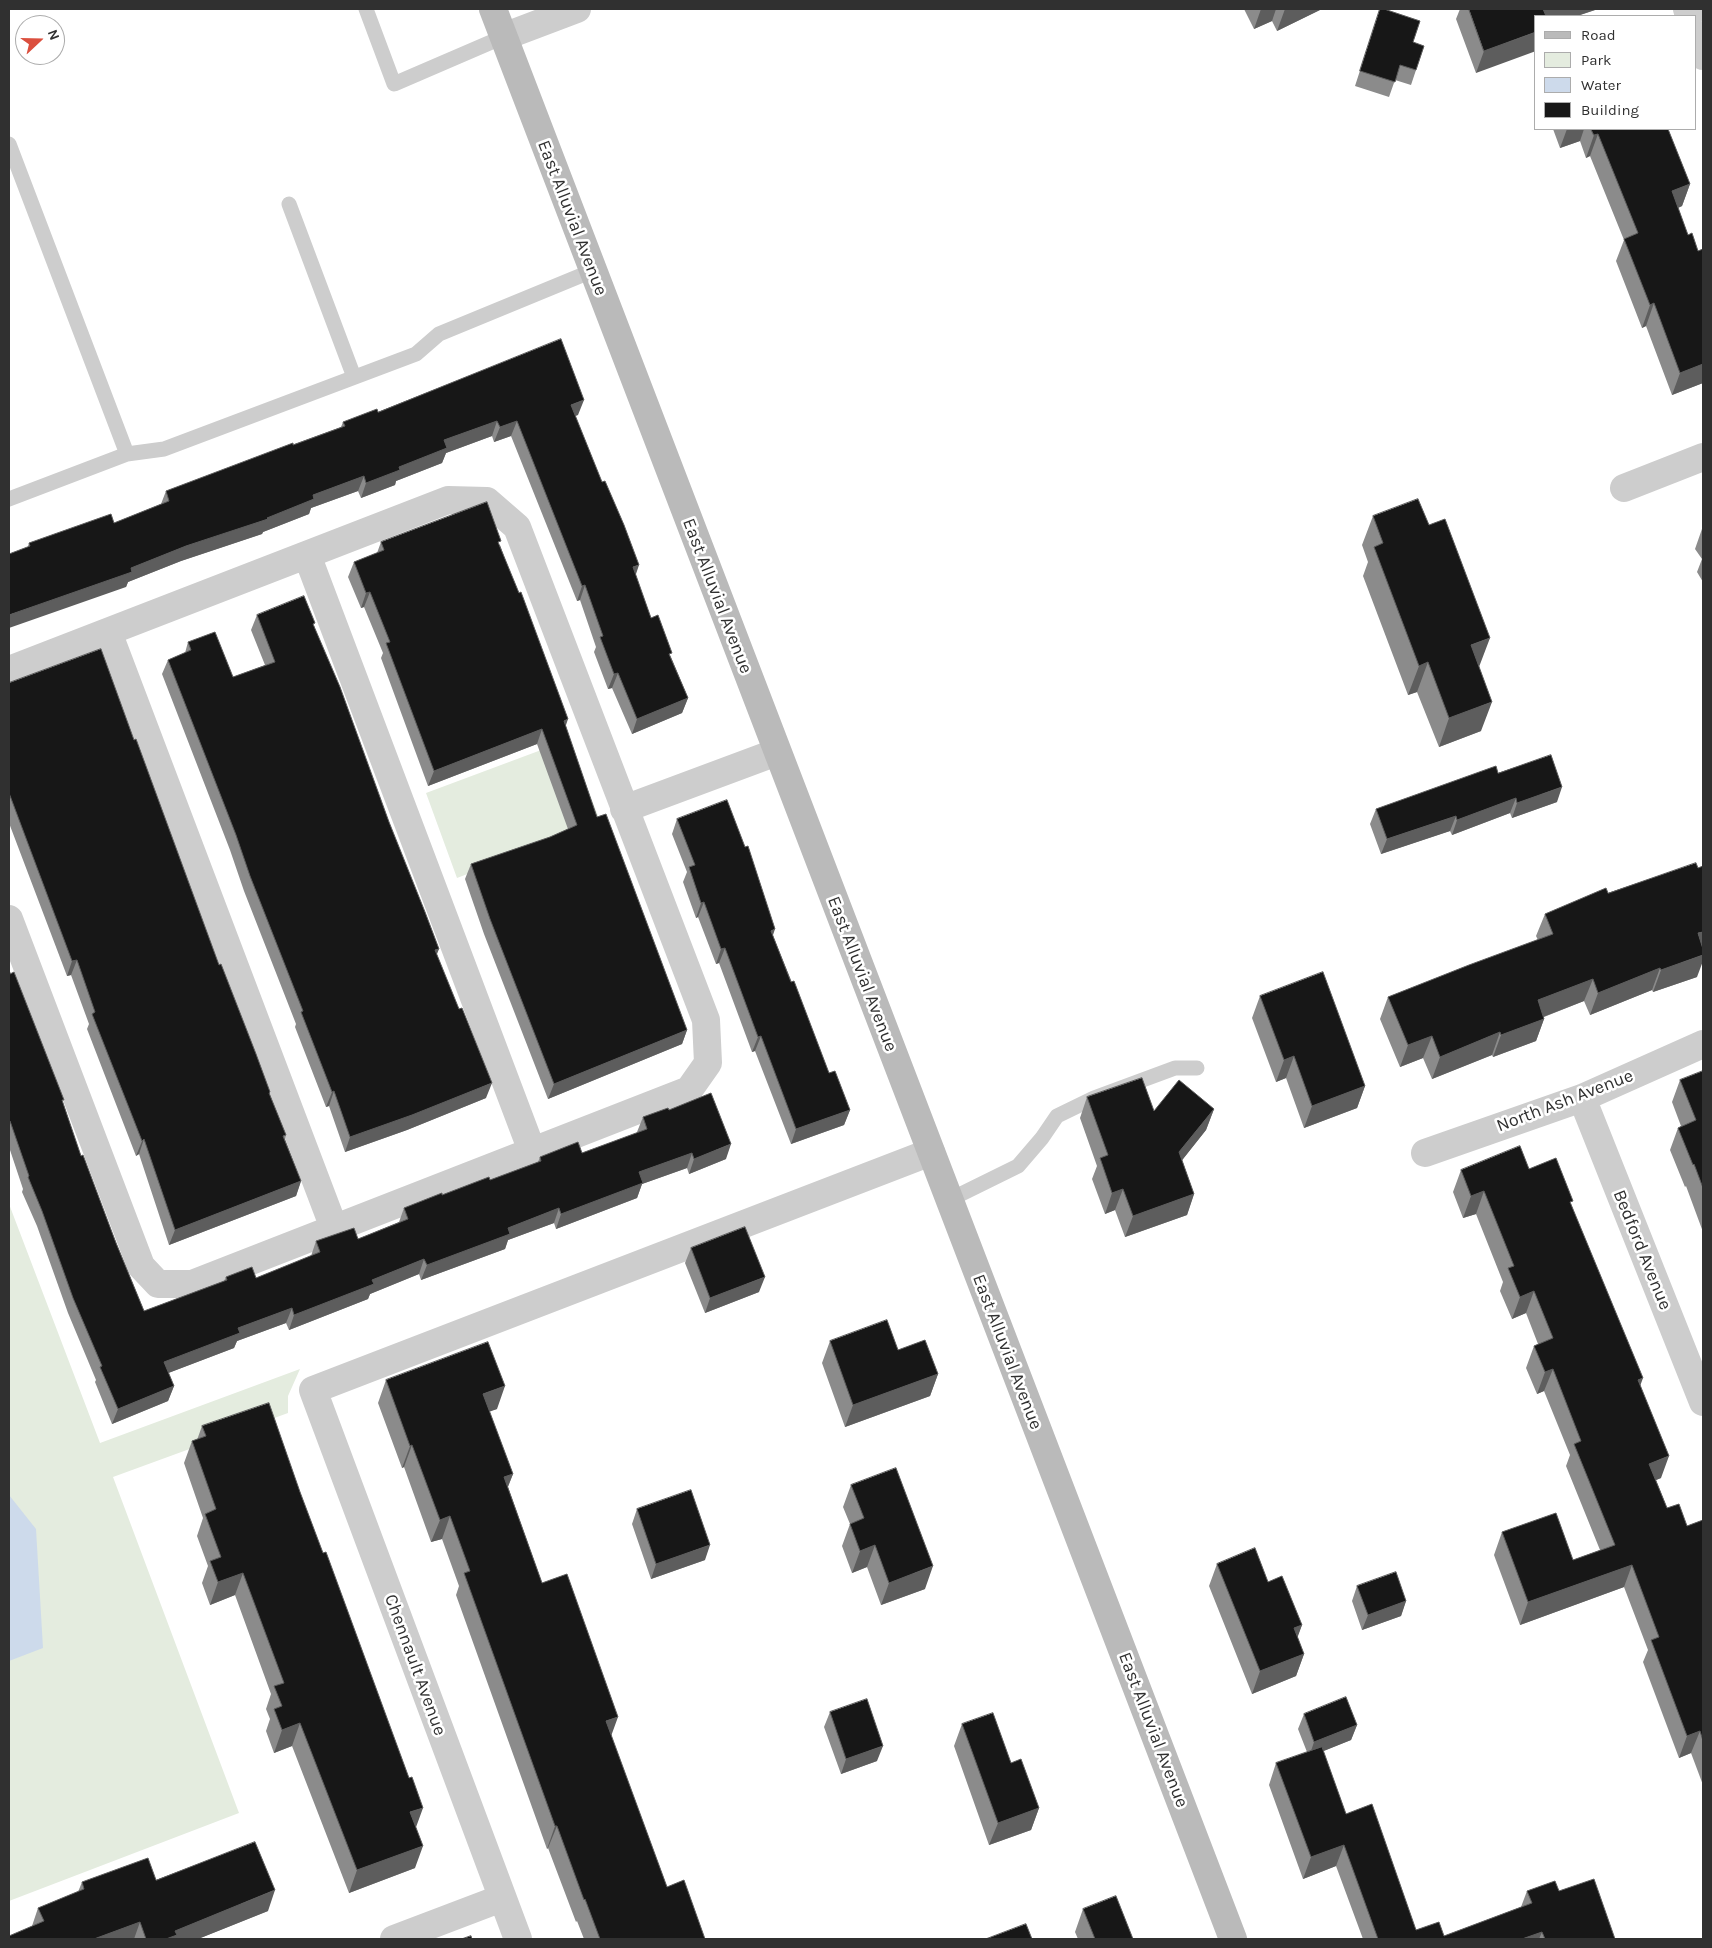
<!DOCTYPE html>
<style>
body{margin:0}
#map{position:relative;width:1712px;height:1948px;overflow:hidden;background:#fff;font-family:Karla,sans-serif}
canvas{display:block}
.frame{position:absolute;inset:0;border:10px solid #303030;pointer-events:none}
.legend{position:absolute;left:1534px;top:15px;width:162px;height:115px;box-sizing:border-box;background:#fff;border:1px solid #acacac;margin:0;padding:6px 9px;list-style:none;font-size:15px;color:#303030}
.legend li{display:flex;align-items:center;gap:10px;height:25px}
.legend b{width:25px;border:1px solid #acacac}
.north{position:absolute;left:15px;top:15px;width:50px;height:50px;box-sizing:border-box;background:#fff;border:1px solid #acacac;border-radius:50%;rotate:69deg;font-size:14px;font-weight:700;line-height:20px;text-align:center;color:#303030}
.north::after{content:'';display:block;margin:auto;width:18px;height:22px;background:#db4f3e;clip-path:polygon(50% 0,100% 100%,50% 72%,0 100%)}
</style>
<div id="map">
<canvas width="1712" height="1948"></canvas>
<div class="frame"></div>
<ul class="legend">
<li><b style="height:6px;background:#bababa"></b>Road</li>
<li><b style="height:14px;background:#e4ecdf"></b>Park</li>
<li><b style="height:14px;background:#cddaeb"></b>Water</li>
<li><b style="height:14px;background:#171717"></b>Building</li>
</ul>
<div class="north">N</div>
</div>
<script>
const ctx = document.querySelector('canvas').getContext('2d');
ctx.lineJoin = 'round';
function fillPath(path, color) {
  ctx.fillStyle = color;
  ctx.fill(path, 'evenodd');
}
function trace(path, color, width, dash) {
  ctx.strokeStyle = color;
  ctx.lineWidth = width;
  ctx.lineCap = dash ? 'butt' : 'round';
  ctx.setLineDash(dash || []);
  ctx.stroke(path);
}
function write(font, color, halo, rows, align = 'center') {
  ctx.font = font + ' Karla,sans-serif';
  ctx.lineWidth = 5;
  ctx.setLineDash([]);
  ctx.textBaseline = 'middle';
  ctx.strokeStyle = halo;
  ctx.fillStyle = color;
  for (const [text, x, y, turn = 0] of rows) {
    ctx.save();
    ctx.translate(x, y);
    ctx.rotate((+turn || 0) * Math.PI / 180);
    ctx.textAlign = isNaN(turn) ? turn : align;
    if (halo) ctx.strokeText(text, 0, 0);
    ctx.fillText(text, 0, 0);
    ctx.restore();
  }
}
fillPath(new Path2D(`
 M568,740L601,823L457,878L426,793Z
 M9,1204L100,1443L300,1369L288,1396V1413L113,1477L239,1813L9,1901Z`), '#e4ecdf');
fillPath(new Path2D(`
 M9,1495L36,1529L43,1648L9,1661Z`), '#cddaeb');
trace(new Path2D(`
 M366,9L394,84L503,37
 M9,144L127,454L9,499
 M289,204L354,377
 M127,454L164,449L416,354L439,334L592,271
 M949,1200L1018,1166L1042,1138L1057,1116L1094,1098L1175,1068H1197`), '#cdcdcd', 15);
trace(new Path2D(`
 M1687,9L1689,16
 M1696,34L1703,56
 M503,37L577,9
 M1624,488L1703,457
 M307,555L532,1151
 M108,632L334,1228
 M9,670L448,500L487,501L517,527L706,1020L708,1063L689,1090L192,1284H158L141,1266L9,919
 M624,809L777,752
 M1582,1098L1703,1402
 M1425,1153L1582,1098L1703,1044
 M394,1939L502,1898
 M518,1939L313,1390L931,1152`), '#cdcdcd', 28);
trace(new Path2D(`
 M493,9L1233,1939`), '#bababa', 28);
fillPath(new Path2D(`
 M1244,9H1322L1277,31L1272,21L1254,29Z
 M1380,9L1413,42L1416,70L1411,85L1395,80L1389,97L1355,86Z
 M1460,9H1598L1577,16H1536L1476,73L1456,19Z
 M1553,129H1668L1690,184L1682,206L1678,208L1688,235L1698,251L1703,249V383L1672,395L1646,326L1642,328L1616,261L1624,240L1590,156L1586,158L1580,141L1560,148Z
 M378,412L578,415L575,416L635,575L651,618L671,657L688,698L682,713L632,734L612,688L608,689L594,652L596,647L580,600L577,601L511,436L494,442L492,436L446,453L442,463L396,481L395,485L361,498L358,491L311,508L309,514L263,532L262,534L181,561L128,582L126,587L28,546L29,543L114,523L161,504L166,491L341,427L343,422Z
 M1373,516L1479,667L1481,731L1439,747L1417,692L1408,695L1363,576L1368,562L1362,545Z
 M1703,526V582L1697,572L1702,559L1695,549Z
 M381,542L500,545L565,726L597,817L687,1030L682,1044L548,1099L484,934L465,879L471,864L550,837L568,829L537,744L428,786L381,658L383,653L364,607L361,608L348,577L354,562L377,553Z
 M257,615L314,626L437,955L486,1098L407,1130L345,1152L329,1106L326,1107L295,1027L296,1024L244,891L230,850L162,674L168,660L185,653L188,642L233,677L265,665L251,630Z
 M9,683L134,740L219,965L270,1092V1095L286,1135L285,1139L301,1181L296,1196L169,1245L139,1154L136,1156L87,1029L89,1024L71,975L67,976L9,823Z
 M1498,773L1557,802L1512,818L1510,813L1452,835L1450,831L1381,854L1370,824L1376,809Z
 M677,819L773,936L829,1073L850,1110L844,1125L791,1144L755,1051L752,1052L719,963L716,964L698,917L696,918L683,882L687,872L672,834Z
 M1608,893L1697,977L1653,992L1652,990L1590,1015L1584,1001L1544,1017V1019L1536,1041L1493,1057L1492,1055L1432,1079L1423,1058L1400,1067L1380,1019L1388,997L1538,940L1536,936L1545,914Z
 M9,969L63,1103L81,1156L144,1311L224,1281L226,1277L256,1278L311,1256L316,1241L358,1239L399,1222L404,1208L442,1195L490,1180L538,1162L540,1157L582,1153L638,1133L637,1132L643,1117L669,1110L726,1159L689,1174L687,1168L642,1184L637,1198L556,1229L554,1223L508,1240L505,1249L421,1280L419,1274L370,1294L368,1299L289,1330L286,1323L237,1341L234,1348L168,1373L174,1386L168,1401L112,1424L95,1382L96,1380L68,1313L37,1226L22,1192L23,1189L9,1147Z
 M1260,996L1365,1086L1357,1108L1304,1128L1286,1078L1276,1082L1252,1018Z
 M1703,1071V1232L1686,1186L1685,1187L1670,1150L1678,1128L1681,1126L1672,1102L1680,1080Z
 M1087,1097L1154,1111L1214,1109L1206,1130L1182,1160L1194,1194L1187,1215L1125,1237L1115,1210L1105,1214L1092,1179L1097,1166L1080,1118Z
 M1529,1169L1571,1204L1640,1386L1661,1478L1656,1480L1667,1508L1687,1526L1703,1520V1785L1691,1753L1679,1758L1643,1662L1648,1650L1624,1587L1520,1625L1494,1555L1502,1532L1573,1560L1600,1550L1566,1466L1570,1455L1544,1391L1537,1394L1526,1368L1534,1346L1538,1344L1526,1313L1512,1319L1500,1291L1503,1282L1476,1214L1463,1218L1453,1192L1461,1170Z
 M691,1248L759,1292L705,1313L685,1263Z
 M830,1341L898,1350L938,1374L930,1396L845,1427L822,1363Z
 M386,1380L497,1409L489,1411L513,1474L508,1487L542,1583L611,1736L667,1887L705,1939H584L577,1921L576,1922L548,1848L547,1849L456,1595L459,1586L442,1539L431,1542L404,1467L402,1468L378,1403Z
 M202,1426L416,1827L415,1868L349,1893L292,1746L274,1753L266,1731L270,1719L266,1709L271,1694L235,1595L210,1605L202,1583L208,1566L197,1536L203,1518L184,1463L192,1441L197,1440Z
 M851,1485L925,1589L881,1605L867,1567L852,1573L842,1546L850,1524L843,1507Z
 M637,1509L705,1560L651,1579L632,1524Z
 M1217,1564L1268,1582L1302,1625L1297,1637L1304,1654L1296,1676L1252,1694L1209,1586Z
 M1357,1586L1406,1601L1401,1616L1362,1630L1352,1601Z
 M830,1712L877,1761L841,1774L824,1727Z
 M1304,1714L1357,1725L1351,1740L1323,1751L1346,1814L1416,1930L1444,1936L1521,1907L1527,1891H1559L1615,1939H1363L1336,1866L1303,1879L1269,1785L1276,1763L1307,1752L1298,1729Z
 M962,1724L1011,1763L1039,1808L1031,1830L989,1845L954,1746Z
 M156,1880L268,1911L198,1939H9L32,1926L38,1908L78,1892L82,1882Z
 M1083,1909L1133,1939H1078L1075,1932Z`), '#8b8b8b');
fillPath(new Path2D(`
 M1261,9H1276L1272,21L1254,29Z
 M1285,9H1322L1277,31Z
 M1543,9H1598L1577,16H1540Z
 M1536,32V51L1476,73L1484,51Z
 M1567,129H1584L1580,141L1560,148Z
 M1598,134L1590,156L1586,158L1594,135Z
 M1690,184L1682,206L1664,214L1672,191Z
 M1654,303L1646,326L1642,328L1650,305Z
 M1703,364V383L1672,395L1680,373Z
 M584,400L578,415L565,419L571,405Z
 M497,421L492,436L446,453L442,463L396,481L395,485L361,498L366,483L399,467L444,440Z
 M517,421L511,436L494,442L500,427Z
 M364,476L358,491L311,508L309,514L263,532L262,534L181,561L128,582L126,587L9,628V615L131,568L186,546L267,518L313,495Z
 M639,565L634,580L633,567Z
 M585,585L580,600L577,601L582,586Z
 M370,592L364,607L361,608L366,593Z
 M1490,638L1479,667L1460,674L1471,645Z
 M1428,662L1417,692L1408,695L1419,666Z
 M618,673L612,688L608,689L614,674Z
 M688,698L682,713L632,734L637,719Z
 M1492,702L1481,731L1439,747L1449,718Z
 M568,719L563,734L564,721Z
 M542,729L537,744L428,786L434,771Z
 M1562,787L1557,802L1512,818L1517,803Z
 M1516,798L1510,813L1452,835L1457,820Z
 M1456,816L1450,831L1381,854L1387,839Z
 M704,902L698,917L696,918L701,903Z
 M775,929L770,944L771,931Z
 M1703,932V951L1698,933Z
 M725,948L719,963L716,964L721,949Z
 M439,949L433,964L435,950Z
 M1703,955V961L1697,977L1653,992L1661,970Z
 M77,960L71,975L67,976L72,961Z
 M1660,968L1652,990L1590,1015L1598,993Z
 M1593,979L1584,1001L1530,1022L1538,1000Z
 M1544,1019L1536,1041L1493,1057L1501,1035Z
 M687,1030L682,1044L548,1099L554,1084Z
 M1500,1032L1492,1055L1432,1079L1440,1057Z
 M761,1036L755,1051L752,1052L758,1037Z
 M1432,1036L1423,1058L1400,1067L1408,1045Z
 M1294,1056L1286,1078L1276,1082L1284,1060Z
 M492,1083L486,1098L407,1130L345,1152L350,1137Z
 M1365,1086L1357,1108L1304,1128L1312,1106Z
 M334,1091L329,1106L326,1107L332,1092Z
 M1214,1109L1206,1130L1172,1173L1179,1152Z
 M850,1110L844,1125L791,1144L796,1129Z
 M144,1139L139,1154L136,1156L142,1141Z
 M731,1144L726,1159L689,1174L694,1159Z
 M692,1153L687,1168L642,1184L637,1198L556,1229L561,1214L639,1172Z
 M301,1181L296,1196L169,1245L175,1230Z
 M1123,1189L1115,1210L1105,1214L1112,1193Z
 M1484,1191L1476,1214L1463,1218L1471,1196Z
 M1194,1194L1187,1215L1125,1237L1133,1216Z
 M559,1208L554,1223L508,1240L505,1249L421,1280L427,1265L508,1228Z
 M424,1259L419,1274L370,1294L368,1299L289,1330L294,1315L372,1280Z
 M765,1277L759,1292L705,1313L710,1298Z
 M1534,1291L1526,1313L1512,1319L1520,1297Z
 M292,1308L286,1323L237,1341L234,1348L158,1377L164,1362L238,1328Z
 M1553,1369L1544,1391L1537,1394L1545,1372Z
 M938,1374L930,1396L845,1427L853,1405Z
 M1643,1378L1635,1400L1638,1380Z
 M174,1386L168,1401L112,1424L118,1409Z
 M505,1386L497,1409L475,1417L483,1394Z
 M412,1445L404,1467L402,1468L410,1446Z
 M1669,1456L1661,1478L1641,1486L1649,1464Z
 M513,1474L504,1496V1477Z
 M450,1516L442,1539L431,1542L440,1520Z
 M710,1545L705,1560L651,1579L656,1564Z
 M875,1545L867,1567L852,1573L860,1551Z
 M1632,1565L1624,1587L1520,1625L1528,1602Z
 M933,1566L925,1589L881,1605L889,1583Z
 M243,1573L235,1595L210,1605L218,1582Z
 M1406,1601L1401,1616L1362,1630L1368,1615Z
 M1302,1625L1294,1647V1628Z
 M1304,1654L1296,1676L1252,1694L1260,1671Z
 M618,1717L610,1739L606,1721Z
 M300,1723L292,1746L274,1753L282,1730Z
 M1357,1725L1351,1740L1309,1757L1314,1742Z
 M1700,1731L1691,1753L1679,1758L1687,1736Z
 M883,1746L877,1761L841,1774L846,1759Z
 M423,1808L415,1830L410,1812Z
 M1039,1808L1031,1830L989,1845L998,1823Z
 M555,1826H557L548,1848L547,1849Z
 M1344,1845L1336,1866L1303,1879L1311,1857Z
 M423,1846L415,1868L349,1893L357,1870Z
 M275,1890L268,1911L198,1939H166L175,1931Z
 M140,1922L134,1939H94Z
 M1542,1932L1539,1939H1522Z`), '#5d5d5d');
const building = new Path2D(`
 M1380,9H1384L1420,21L1413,42L1424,46L1416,70L1400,65L1395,82L1360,71Z
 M1469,9H1544H1543L1546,16H1536V32L1484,51Z
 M1591,129H1668L1690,184L1672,191L1688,235L1692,233L1698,251L1703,249V364L1680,373L1654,303L1650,305L1624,239L1638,233L1598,134L1594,135Z
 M561,339L584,400L571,405L602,482L605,481L624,525L639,565L633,567L651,618L658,615L672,653L669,654L688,698L637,719L618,673L614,674L600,637L603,636L585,585L582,586L517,421L500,427L497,421L444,440L447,448L399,467L400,470L366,483L364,476L313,495L314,499L267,518L268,519L186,546L131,568L132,572L9,615V554L30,546L29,543L111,514L114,523L169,501L166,491L293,443V445L345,426L343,422L377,409L378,412Z
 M1418,499L1429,525L1445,519L1490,638L1471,645L1492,702L1449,718L1428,662L1419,666L1374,547L1383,543L1373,516Z
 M487,502L501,541L498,542L519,593L521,592L568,719L564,721L597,817L606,814L687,1030L554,1084L490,919L471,864L550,837L577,825L542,729L434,771L386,643L390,642L370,592L366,593L354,562L384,550L381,542Z
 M304,596L315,623L313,624L340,687L389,822L425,912L439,949L435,950L459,1009L462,1008L492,1083L412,1115L350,1137L334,1091L332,1092L301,1012L303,1011L250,876L236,835L168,660L191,650L188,642L215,632L233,677L275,662L257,615Z
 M101,649L134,740L136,739L219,965L221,964L256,1054L270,1092L269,1093L286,1135L283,1136L301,1181L175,1230L144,1139L142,1141L92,1014L95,1012L77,960L72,961L9,793V683Z
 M1551,755L1562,787L1517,803L1516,798L1457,820L1456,816L1387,839L1376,809L1496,766L1498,773Z
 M727,800L745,847L748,846L760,883L775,929L771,931L791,982L794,981L829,1073L835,1071L850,1110L796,1129L761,1036L758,1037L725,948L721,949L704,902L701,903L689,867L695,865L677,819Z
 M1696,863L1698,868L1703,866V932L1698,933L1703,949V955L1661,970L1660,968L1598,993L1593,979L1538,1000L1544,1019L1501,1035L1500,1032L1440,1057L1432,1036L1408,1045L1388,997L1469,965L1553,934L1545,914L1606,888L1608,893Z
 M9,969L10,974L14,972L64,1100H62L81,1156L83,1155L116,1243L144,1311L227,1280L226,1277L252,1267L256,1278L320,1252L316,1241L354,1228L358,1239L408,1219L404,1208L442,1193V1195L489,1177L490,1180L541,1161L540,1157L578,1142L582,1153L647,1129L643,1117L668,1108L669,1110L711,1093L731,1144L694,1159L692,1153L639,1172L643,1183L561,1214L559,1208L508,1228L510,1234L427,1265L424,1259L372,1280L374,1284L294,1315L292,1308L238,1328L240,1333L164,1362L174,1386L118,1409L100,1367L102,1366L73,1298L42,1211L28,1177L29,1176L10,1121H9Z
 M1323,972L1365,1086L1312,1106L1294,1056L1284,1060L1260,996Z
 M1703,1071V1188L1694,1164L1693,1165L1678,1128L1696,1120L1680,1080Z
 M1142,1078L1154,1111L1179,1080L1214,1109L1179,1152L1194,1194L1133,1216L1123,1189L1112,1193L1100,1158L1108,1155L1087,1097Z
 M1520,1146L1529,1169L1556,1158L1573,1201L1570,1202L1643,1378L1638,1380L1669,1456L1649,1464L1667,1508L1679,1504L1687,1526L1703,1520V1741L1700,1731L1687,1736L1651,1640L1659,1637L1632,1565L1528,1602L1502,1532L1556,1513L1573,1560L1615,1545L1574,1444L1581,1441L1553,1369L1545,1372L1534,1346L1553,1338L1534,1291L1520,1297L1508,1268L1514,1266L1484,1191L1471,1196L1461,1170Z
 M745,1227L765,1277L710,1298L691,1248Z
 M887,1320L898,1350L925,1340L938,1374L853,1405L830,1341Z
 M488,1342L505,1386L483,1394L513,1474L504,1477L542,1583L567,1574L618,1717L606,1721L667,1887L684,1880L705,1939H600L585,1899L584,1900L557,1826H555L464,1573L470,1571L450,1516L440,1520L412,1445L410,1446L386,1380Z
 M269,1403L300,1492L323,1553L326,1552L409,1778L412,1777L423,1808L410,1812L423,1846L357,1870L300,1723L282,1730L274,1709L282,1706L274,1686L284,1683L243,1573L218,1582L210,1561L221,1557L205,1514L216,1509L192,1441L206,1436L202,1426Z
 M896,1468L933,1566L889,1583L875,1545L860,1551L850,1524L864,1518L851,1485Z
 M691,1490L710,1545L656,1564L637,1509Z
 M1255,1548L1268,1582L1282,1576L1302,1625L1294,1628L1304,1654L1260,1671L1217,1564Z
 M1396,1572L1406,1601L1368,1615L1357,1586Z
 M1346,1697L1357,1725L1314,1742L1304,1714Z
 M867,1699L883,1746L846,1759L830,1712Z
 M993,1713L1011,1763L1021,1759L1039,1808L998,1823L962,1724Z
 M1322,1747L1346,1814L1372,1804L1416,1930L1439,1922L1444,1936L1532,1903L1527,1891L1555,1881L1559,1891L1594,1879L1615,1939H1545L1542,1932L1522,1939H1378L1344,1845L1311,1857L1276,1763Z
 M255,1842L275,1890L175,1931L177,1935L166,1939H146L140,1922L94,1939H9V1936L44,1921L38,1908L84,1889L82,1882L148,1858L156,1880Z
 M1116,1896L1133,1939H1095L1083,1909Z
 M1026,1924L1032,1939H986Z
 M471,1936L472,1939H462Z`);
fillPath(building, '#171717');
trace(building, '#5d5d5d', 1);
write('18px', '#303030', '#fff', [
 ["East Alluvial Avenue",572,218,69],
 ["East Alluvial Avenue",717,596,69],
 ["East Alluvial Avenue",862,974,69],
 ["North Ash Avenue",1565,1101,-21],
 ["Bedford Avenue",1642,1250,68],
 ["East Alluvial Avenue",1007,1352,69],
 ["Chennault Avenue",415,1665,70],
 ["East Alluvial Avenue",1153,1730,69]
]);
</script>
